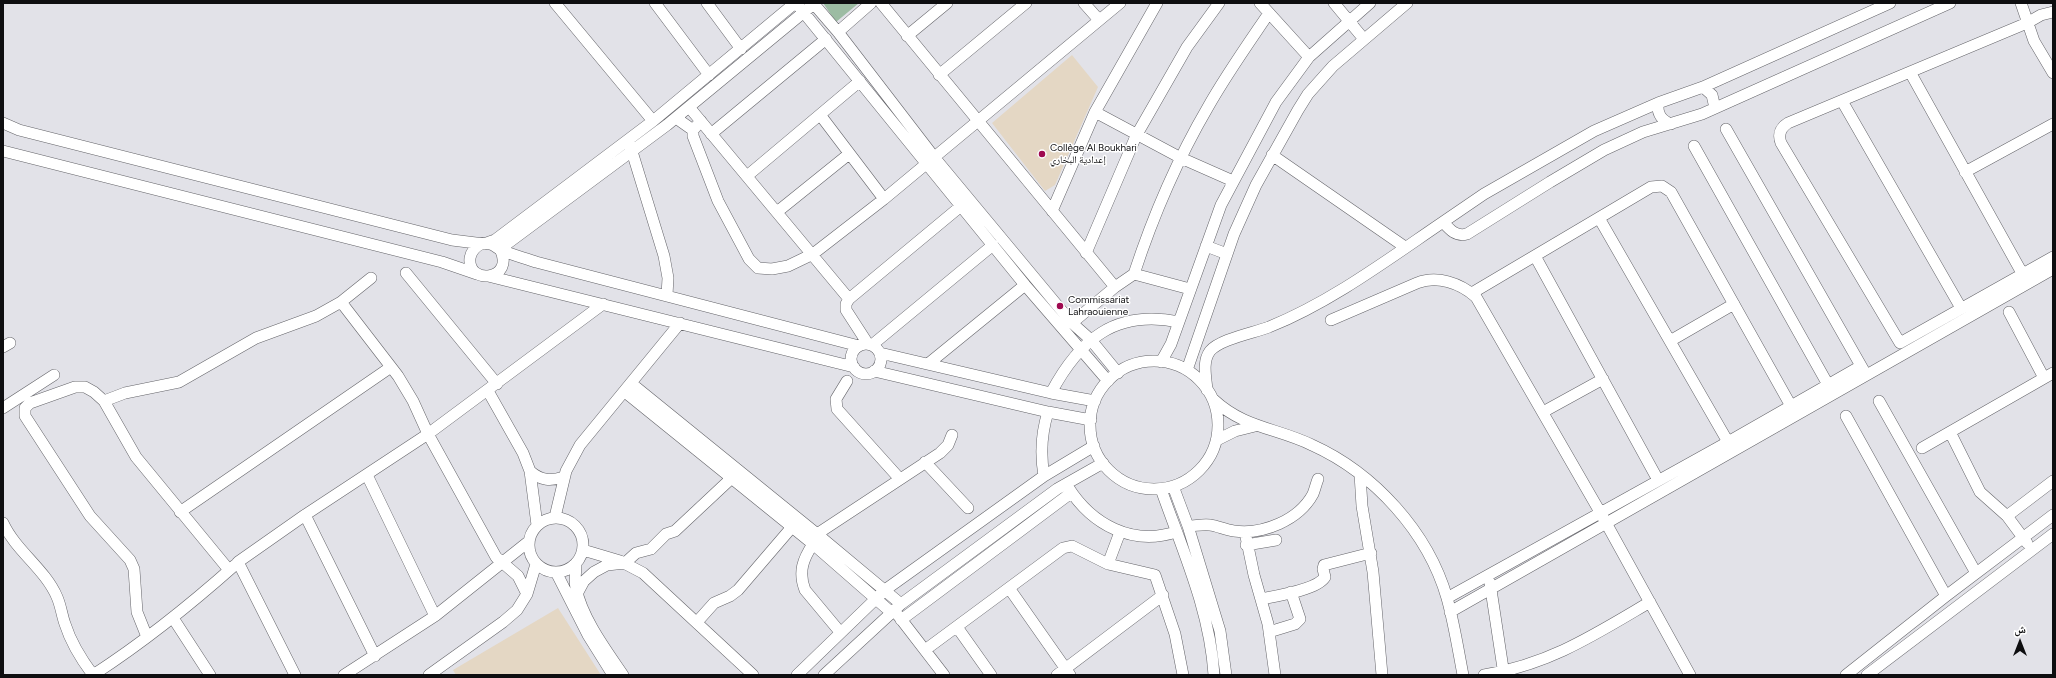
<!DOCTYPE html>
<meta charset="utf-8">
<style>
body{margin:0}
#map{position:relative;width:2056px;height:678px;overflow:hidden;background:#e2e2e8;font-family:Figtree,"Noto Naskh Arabic",sans-serif}
canvas{display:block}
.frame{position:absolute;inset:0;border:4px solid #0e0e10;pointer-events:none}
.north{position:absolute;left:2000px;top:622px;width:40px;height:40px;-webkit-text-stroke:3px #fff;paint-order:stroke;rotate:0deg;font-size:11px;font-weight:700;line-height:16px;text-align:center;color:#0e0e10}
.north::after{content:'';display:block;margin:auto;width:14px;height:18px;background:#0e0e10;clip-path:polygon(50% 0,100% 100%,50% 72%,0 100%)}
</style>
<div id="map">
<canvas width="2056" height="678"></canvas>
<div class="frame"></div>
<div class="north">ش</div>
</div>
<script>
const ctx = document.querySelector('canvas').getContext('2d');
ctx.lineJoin = 'round';
function fillPath(path, color) {
  ctx.fillStyle = color;
  ctx.fill(path, 'evenodd');
}
function trace(path, color, width, dash) {
  ctx.strokeStyle = color;
  ctx.lineWidth = width;
  ctx.lineCap = dash ? 'butt' : 'round';
  ctx.setLineDash(dash || []);
  ctx.stroke(path);
}
function write(font, color, halo, rows, align = 'center') {
  ctx.font = font + ' Figtree,"Noto Naskh Arabic",sans-serif';
  ctx.lineWidth = 3;
  ctx.setLineDash([]);
  ctx.textBaseline = 'middle';
  ctx.strokeStyle = halo;
  ctx.fillStyle = color;
  for (const [text, x, y, turn = 0] of rows) {
    ctx.save();
    ctx.translate(x, y);
    ctx.rotate((+turn || 0) * Math.PI / 180);
    ctx.textAlign = isNaN(turn) ? turn : align;
    if (halo) ctx.strokeText(text, 0, 0);
    ctx.fillText(text, 0, 0);
    ctx.restore();
  }
}
fillPath(new Path2D(`
 M1072,55L1098,87L1055,185L1045,191L992,123Z
 M558,608L601,675H456L453,670Z`), '#e4d7c4');
fillPath(new Path2D(`
 M823,3H859L836,22Z`), '#9cbca3');
const minor = new Path2D(`
 M555,3L653,121
 M655,3L709,75
 M707,3L741,49
 M796,3L1025,285L1108,381
 M813,3L838,32L934,157L1072,323L1091,340L1118,373
 M881,3L1115,287
 M1084,3L1099,20
 M1260,3L1309,57
 M1334,3L1363,38
 M1890,3L1703,87L1658,103L1594,131L1484,194L1443,222C1450,230 1456,237 1467,234L1550,182L1604,150L1643,132L1702,114L1950,3
 M2021,3L2034,41L2053,73
 M2053,12L2041,15L2027,23L1788,123C1780,128 1778,135 1781,143L1900,343L2053,257
 M838,32L871,3
 M907,36L947,3
 M1910,72L2022,273
 M939,75L1026,3
 M1703,87L1712,95L1715,108
 M1842,101L1961,308
 M1658,103C1657,114 1661,120 1671,124
 M689,107L849,299
 M1095,112L1181,158L1233,181
 M821,116L884,199
 M676,118L693,130
 M701,121L693,130V136L718,201L749,259L758,268L772,269L788,266L813,254L884,199L1120,3
 M3,123L19,130L452,240L484,244L495,240L653,121L795,3
 M1726,129L1864,371
 M711,134L826,39
 M630,145L664,256L668,278L667,295
 M1694,146L1831,390
 M3,151L442,262L477,274
 M1272,155L1405,247
 M1965,172L2053,124
 M747,176L860,81
 M1052,211L1095,112L1157,3
 M777,212L849,154
 M1599,218L1728,442
 M1206,246L1227,254
 M500,249C516,280 467,286 470,258C471,252 475,247 481,244C484,243 487,243 490,244C494,245 497,248 501,250C512,255 525,258 536,262L859,346
 M500,249L667,125L810,7
 M1086,253L1136,136L1187,47L1219,3
 M1535,256L1658,480
 M406,273L497,384
 M1134,274C1153,216 1177,160 1208,107C1226,75 1248,44 1269,13
 M488,276L854,367
 M1472,293L1651,187L1662,186L1671,192L1791,406
 M341,302L398,376L413,401L428,434L496,557L518,576L527,594
 M2009,312L2044,378
 M1331,320L1417,283C1437,275 1460,283 1476,297L1600,512L1690,675
 M1072,323L1115,287L1134,274L1190,289
 M1670,341L1734,304
 M868,344L846,310V304L849,299L961,206
 M851 359a15 15 0 1 1 30 0a15 15 0 1 1-30 0Z
 M872,345L993,245
 M3,347L10,343
 M880,353L1051,393L1095,401
 M1090 425a64 64 0 1 1 128 0a64 64 0 1 1-128 0Z
 M1161,362L1171,344L1221,205L1276,102L1309,57L1370,3
 M928,364L1025,285
 M1187,370L1234,234L1256,185L1298,110L1308,94L1333,66L1407,3
 M874,371L1048,412L1091,420
 M847,381L836,399L837,409L899,478
 M632,384L817,534L901,604
 M1207,390C1206,377 1202,362 1210,351C1220,339 1253,333 1269,327C1331,302 1387,260 1443,222
 M488,391L523,453L530,471L537,525
 M625,392L813,544L892,613
 M1051,393C1079,340 1115,309 1179,322
 M1214,400C1244,428 1277,428 1312,445C1374,473 1428,532 1447,598C1454,623 1458,649 1463,675
 M104,401L125,393L179,382L256,338L316,316L341,302L371,278
 M1879,401L1976,573
 M3,408L54,375
 M1543,412L1603,379
 M1846,416L1946,596
 M1950,432L1980,492L2007,516L2027,543
 M1217,440L1235,431L1255,426
 M1922,448L2053,373
 M925,462L968,508
 M530,471C541,481 551,481 564,477
 M1360,474L1362,506L1373,572L1382,675
 M367,475L435,616
 M1044,476C1040,453 1041,434 1048,412
 M1173,486L1188,526L1220,631L1226,675
 M1068,487C1092,525 1132,546 1176,532
 M1161,489C1182,549 1210,610 1214,675
 M180,512L391,367
 M305,515L375,656
 M2007,516L2053,481
 M555,517L566,471L580,445L680,323
 M529 545a27 27 0 1 1 54 0a27 27 0 1 1-54 0Z
 M3,523C16,551 45,569 57,597C61,606 62,616 65,624C71,643 81,659 93,675
 M1188,526C1195,526 1203,524 1210,525C1218,526 1225,530 1234,531C1263,535 1299,520 1313,494C1315,489 1316,484 1318,479
 M1245,532L1254,575L1268,624L1275,675
 M817,534L940,453L948,445L952,435
 M813,544C803,559 798,572 805,590L840,632
 M1246,545L1276,540
 M583,550L620,561L643,573L753,675
 M576,564C576,572 574,580 576,588C582,618 606,650 623,675
 M1108,564L1120,532
 M556,572L588,635L613,675
 M1490,583L1504,675
 M1009,588L1070,675
 M577,594L584,581L594,572L607,565L625,563L636,553L651,549L666,534L675,531L737,473
 M1447,598L1728,442L1861,366
 M1261,599C1276,596 1317,590 1325,577L1323,569L1324,565L1371,553
 M1450,612L2053,269
 M897,614L944,675
 M173,618L210,675
 M901,620L1071,493
 M697,622L714,603L730,596L738,590L792,527
 M957,627L991,675
 M1269,632L1295,624L1300,619L1291,592
 M147,637L137,612L134,569L130,560L90,516L25,416V408L30,403L75,387H85L94,392L104,401L136,457L229,570
 M925,650L1063,548L1072,546L1108,564L1155,575L1175,634L1183,675
 M93,675C144,642 190,605 235,565
 M295,675L238,562L305,515L428,434L603,304
 M344,675L435,616L528,542
 M429,675L503,622L517,610L527,594L536,564
 M797,675L885,590L1044,476L1094,446
 M824,675L901,604L1057,489L1103,463
 M1057,675L1163,595
 M1484,675C1550,664 1594,635 1650,602
 M1846,675L1946,596L2053,515
 M1867,675L2053,534`);
trace(minor, '#646469', 12);
trace(minor, '#fff', 11);
for (const [x, y, r, color] of [
 [1042,154,4,"#9f0950"],
 [1060,306,4,"#9f0950"]
]) {
  const dot = new Path2D();
  dot.arc(x, y, r, 0, 2 * Math.PI);
  ctx.fillStyle = color;
  ctx.fill(dot);
  trace(dot, '#fff', 1.5);
}
write('10px', '#0e0e10', '#fff', [
 ["Collège Al Boukhari",1050,148],
 ["إعدادية البخاري",1050,160],
 ["Commissariat",1068,300],
 ["Lahraouienne",1068,312]
], 'left');
</script>
